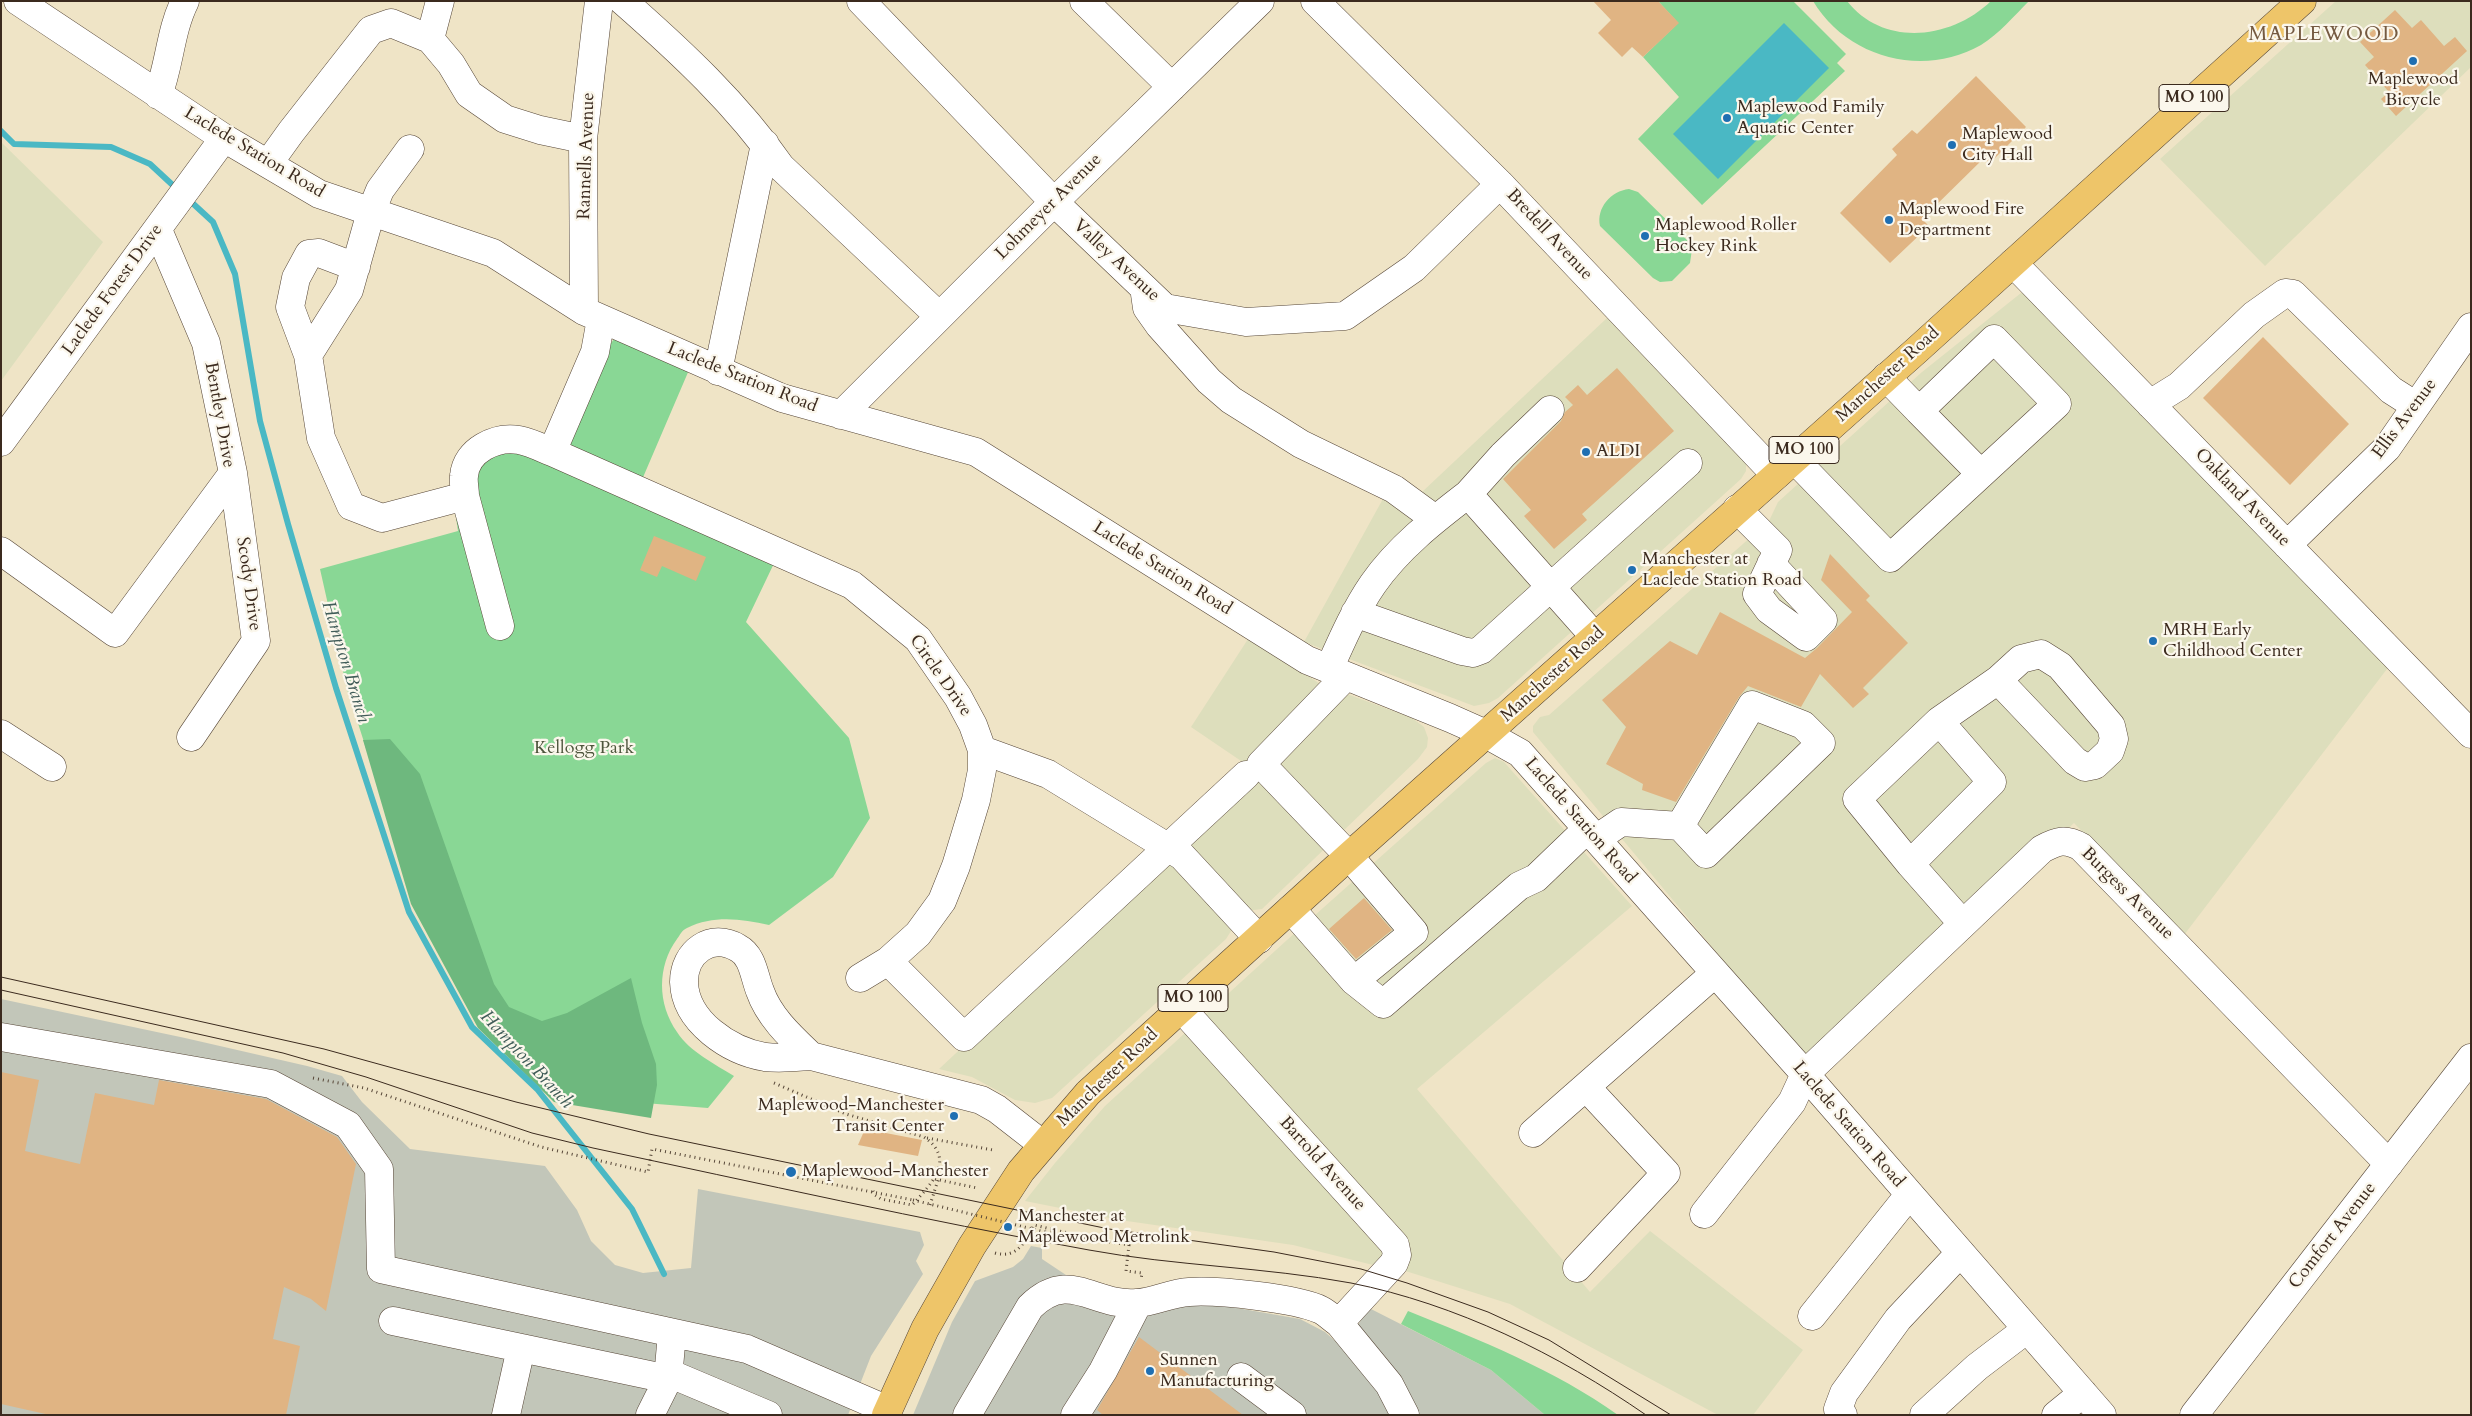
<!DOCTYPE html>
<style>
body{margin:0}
#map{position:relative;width:2472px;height:1416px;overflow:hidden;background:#efe4c6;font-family:Cardo,serif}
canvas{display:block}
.frame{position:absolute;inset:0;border:2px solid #3b2a1e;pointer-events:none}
</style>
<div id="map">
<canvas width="2472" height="1416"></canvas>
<div class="frame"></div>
</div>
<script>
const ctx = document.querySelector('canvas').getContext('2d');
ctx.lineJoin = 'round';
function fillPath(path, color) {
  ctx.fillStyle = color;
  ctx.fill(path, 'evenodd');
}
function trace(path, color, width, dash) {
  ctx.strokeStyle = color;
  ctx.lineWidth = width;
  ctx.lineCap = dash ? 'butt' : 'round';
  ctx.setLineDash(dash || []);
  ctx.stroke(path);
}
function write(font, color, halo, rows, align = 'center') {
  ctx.font = font + ' Cardo,serif';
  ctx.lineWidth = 4.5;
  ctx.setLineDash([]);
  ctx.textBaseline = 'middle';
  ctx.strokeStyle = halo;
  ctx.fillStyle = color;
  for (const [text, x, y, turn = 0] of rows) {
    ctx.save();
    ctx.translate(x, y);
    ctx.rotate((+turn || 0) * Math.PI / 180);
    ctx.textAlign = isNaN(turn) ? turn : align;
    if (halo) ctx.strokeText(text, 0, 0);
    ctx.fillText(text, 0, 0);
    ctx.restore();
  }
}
fillPath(new Path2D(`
 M2336,1H2471V67L2265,266L2160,159Z
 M1,142L103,242L1,381Z
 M2021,293L2026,294L2390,665L2184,935L2074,823L1816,1060L1802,1055L1533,732V726L1540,717L1549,715L1769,521L1778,502L1922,372Z
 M1607,318L1746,464V471L1741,479L1498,698L1489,703L1474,706L1304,642L1395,477L1422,492Z
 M1250,636L1320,684L1412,718L1424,727L1428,738L1427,747L1418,759L1262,909L1246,911L1172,836L1247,765L1191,727Z
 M1495,758L1504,762L1632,906L1417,1089L1590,1292L1650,1231L1803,1350L1753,1415H1718L1510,1304L1396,1268L1373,1265L1293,1245L1120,1220L1025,1201L1055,1163L1105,1106L1287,940L1486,763Z
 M1166,856L1231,923V931L1226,939L1052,1098L1035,1103L1015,1100L972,1077L939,1069Z`), '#dddebc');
fillPath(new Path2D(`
 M1,999L185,1038L307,1066L342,1076L362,1102L410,1149L545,1166L577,1210L591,1241L615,1265L643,1273L691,1268L698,1189L920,1232L924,1245L916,1261L923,1274L871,1356L848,1415H1Z
 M1031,1246L1042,1248V1259L1072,1279L1182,1305H1220L1300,1319L1325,1332L1343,1348L1369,1308L1491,1370L1545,1415H913L952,1322L975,1281L1013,1267L1023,1259Z`), '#c2c6b9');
fillPath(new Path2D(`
 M1658,1H1793L1846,54L1837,63L1845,71L1702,205L1638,139L1679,97L1643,57L1678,23Z
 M1813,1H1847C1884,48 1952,39 1991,1H2029C2014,16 1999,34 1981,45C1923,78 1847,58 1813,1Z
 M1629,189L1638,192L1687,240L1692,249L1690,263L1672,281L1660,282L1653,278L1600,226C1596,208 1611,191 1629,189Z
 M614,339L689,370L635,496L777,557L746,622L849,738L870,818L833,877L769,925C741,919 714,915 687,928C682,930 680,935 677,939C657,966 657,1004 677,1032C690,1052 715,1064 734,1076L708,1108L555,1096L414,898L347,689L320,569L458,531L454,504V463L547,432Z
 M1408,1311C1480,1340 1555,1370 1618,1415H1545L1491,1370L1401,1324Z`), '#89d795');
fillPath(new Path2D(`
 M390,739L420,774L494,984L509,1007L542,1021L567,1013L631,978L642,1023L656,1064L657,1085L651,1118L554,1102L478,1028L411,904L363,740Z`), '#6eb87e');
fillPath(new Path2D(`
 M1784,23L1829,68L1718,179L1673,134Z`), '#4ab8c4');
trace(new Path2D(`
 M1,131L14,144L111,147L150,164L178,190
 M188,199L213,222L235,274L260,421L288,524L336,688L409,912L472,1027L537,1089L632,1209L664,1274`), '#4ab8c4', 6);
fillPath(new Path2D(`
 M1593,1H1658L1679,23L1643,57L1632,47L1622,57L1598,33L1611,20Z
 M2395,10L2412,28L2421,20L2444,46L2455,37L2467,51L2396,116L2381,99L2389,92L2365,65L2374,57L2360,42Z
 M1976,76L2026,127L1990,163L1984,158L1922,219L1929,226L1890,263L1840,213L1897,155L1892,149L1912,130L1917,134Z
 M2263,337L2349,424L2290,485L2203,398Z
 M1617,368L1674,431L1582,514L1587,520L1554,549L1524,516L1531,510L1503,479L1561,421L1565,412L1573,405L1565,397L1578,385L1587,395Z
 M654,536L706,557L696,581L662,566L657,577L640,570Z
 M1830,554L1870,596L1866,600L1908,643L1863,688L1869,694L1853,708L1820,674L1801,707L1748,686L1739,697L1676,802L1642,790L1643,784L1606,764L1626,727L1602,700L1670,641L1697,655L1720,612L1805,658L1817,648L1852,612L1821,580Z
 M1364,898L1392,930L1356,959L1329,929Z
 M1,1072L39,1080L25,1151L80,1164L95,1093L154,1105L159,1080L266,1099L337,1137L356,1164L326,1311L311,1299L284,1287L273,1339L300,1346L286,1415H50L1,1404Z
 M865,1129L922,1140L918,1156L858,1145Z
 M1139,1337L1243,1415H1103L1097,1410Z`), '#e0b483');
const minor = new Path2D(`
 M18,1L224,138L319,194L493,253L584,311L782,398L976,452L1307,660L1450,718L1486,734L1520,753L1805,1074L2102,1415
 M623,1C681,52 737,104 781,167L939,316
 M861,1L1054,202L1165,308L1246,322L1345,316L1414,268L1500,184
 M1084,1L1172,87
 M1315,1L1500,184L1776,475
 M430,39L440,1
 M158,95C170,64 170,31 185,1
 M410,149L380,190L371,212L349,290L308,355L321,438L351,506L382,518L465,496
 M268,164L291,132L371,30L391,23L430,39L451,64L469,94L505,119L540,130L583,139
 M2013,263L2471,734
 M1145,294L1147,308L1159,325L1209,381L1231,400L1301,444L1394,489L1435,519
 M584,311L583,139L599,1
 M308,355L290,307L296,278L309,254L319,253L356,267
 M718,371L765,144
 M2150,404L2179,386L2254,315L2285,293L2293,294L2391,390L2416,406
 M1919,411L1981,474
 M841,415L1054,202L1260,1
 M1,442L224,138
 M552,452L595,352L601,319
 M1794,459L1890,558L2057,404L1994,339L1919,411L1886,377
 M1468,494L1503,455L1550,410
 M1737,509L1778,550L1757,594L1769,610L1806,637L1823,620L1771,564
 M2287,545L2387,448L2471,327
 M1,551L115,633L233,473L206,343L158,230
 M1355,613L1462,651L1473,653L1481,650L1688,463
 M500,626L465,496C465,489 463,482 464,476C466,450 496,436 519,440C530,442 542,448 552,452L852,585L918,639L958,697L973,725L982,750V770L976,800L956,866L942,901L918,934L888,961L860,978
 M1329,669C1342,640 1355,610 1373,584C1398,548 1434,520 1468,494L1595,637
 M1,734L52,767
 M191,737L256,641L233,473
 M982,750L1048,774L1182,856L1259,939
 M1596,839L1621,822L1680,826L1752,705L1803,725L1821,743L1706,854L1680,826
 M1910,864L1857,799L1939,721
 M1291,909L1354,981L1414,932L1349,856L1261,764L1346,676
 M1963,924L1910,864L1992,782L1939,721L1998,680L2021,659L2041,654L2060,666L2111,726L2114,739L2110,751L2095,765L2085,767L2075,761L1998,680
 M888,961L964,1037L1246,775
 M1354,981L1383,1004L1519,886L1536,878L1587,829
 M1181,1008L1395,1245L1397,1255L1394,1263L1339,1323L1389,1384L1405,1415
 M1,1037L271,1084L348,1125L379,1169L381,1269L747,1349L888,1410
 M811,1056C791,1037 769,1017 760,991C754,976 753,956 738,948C711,932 684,952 684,982C685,1022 730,1051 765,1057C781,1059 796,1057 811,1056L981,1100L997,1109L1042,1144
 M1533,1133L1714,974
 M1704,1214L1792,1102L1805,1074L2042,849C2057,841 2065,838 2081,847L2389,1164
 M1577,1268L1666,1173L1586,1087
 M1812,1316L1909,1195
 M393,1321L668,1379L672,1333
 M1241,1377L1292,1415
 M506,1415L521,1348
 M650,1415L668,1379L678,1377L768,1415
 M967,1415L1030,1307C1070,1268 1093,1307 1137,1303C1154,1302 1171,1293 1189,1292C1217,1290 1296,1298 1321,1310C1327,1313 1333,1319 1339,1323
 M1075,1415L1103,1371L1138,1303
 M1843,1415L1838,1409L1844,1393L1898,1319L1960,1253
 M1924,1415L1977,1367L2027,1329
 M2056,1415L2083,1393
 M2194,1415L2471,1058`);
const major = new Path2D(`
 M886,1415L925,1329L972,1246L1021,1171L1088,1093L1349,856L1917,350L2302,1`);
trace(minor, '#564637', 29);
trace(major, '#564637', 29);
trace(new Path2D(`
 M313,1078L364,1088L541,1147L648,1172L652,1149L913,1200
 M774,1083L846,1114L924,1137C956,1159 932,1183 914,1203L912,1205L881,1199L875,1195L873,1191
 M927,1138L993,1150
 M935,1179L977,1188
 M930,1205L938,1180
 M1045,1232C1073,1238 1101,1240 1129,1245L1126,1271L1142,1273L1141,1279
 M995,1253C1017,1259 1025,1242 1034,1225L1089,1238`), '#564637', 3, [1, 4]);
trace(minor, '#fff', 28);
trace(major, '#eec569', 28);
trace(new Path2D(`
 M1,977L324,1049L516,1102L649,1134L1109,1229L1274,1252L1361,1269L1407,1283L1488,1312L1549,1340L1671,1415
 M1,990L283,1053L366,1077L532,1133L593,1148C758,1183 923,1220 1089,1250C1175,1266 1265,1267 1351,1283C1456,1304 1558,1354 1646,1415`), '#3b2a1e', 1);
trace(new Path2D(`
 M913,1200L1045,1232`), '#564637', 3, [1, 4]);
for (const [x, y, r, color] of [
 [2413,61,5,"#1f6fb2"],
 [1727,118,5,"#1f6fb2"],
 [1952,145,5,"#1f6fb2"],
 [1889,220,5,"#1f6fb2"],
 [1645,236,5,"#1f6fb2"],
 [1586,452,5,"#1f6fb2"],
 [1632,570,5,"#1f6fb2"],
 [2153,641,5,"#1f6fb2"],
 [954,1116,5,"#1f6fb2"],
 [791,1172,6,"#1f6fb2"],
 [1008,1227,5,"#1f6fb2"],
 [1150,1371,5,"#1f6fb2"]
]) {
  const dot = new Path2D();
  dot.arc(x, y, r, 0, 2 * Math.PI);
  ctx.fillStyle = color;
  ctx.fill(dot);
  trace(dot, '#fbf7ec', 2);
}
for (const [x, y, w] of [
 [2194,98,70],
 [1804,450,70],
 [1193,998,70]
]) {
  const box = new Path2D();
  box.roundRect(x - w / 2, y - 13.5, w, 27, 4);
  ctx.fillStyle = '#fbf7ec';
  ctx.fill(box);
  trace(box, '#3b2a1e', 1);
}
write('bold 16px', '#3b2a1e', null, [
 ["MO 100",2194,98],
 ["MO 100",1804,450],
 ["MO 100",1193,998]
]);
write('18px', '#3b2a1e', '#fbf7ec', [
 ["Maplewood",2413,80,"center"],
 ["Bicycle",2413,101,"center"],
 ["Maplewood Family",1737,108],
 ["Aquatic Center",1737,129],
 ["Maplewood",1962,135],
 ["City Hall",1962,156],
 ["Maplewood Fire",1899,210],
 ["Department",1899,231],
 ["Maplewood Roller",1655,226],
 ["Hockey Rink",1655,247],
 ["ALDI",1596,452],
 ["Manchester at",1642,560],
 ["Laclede Station Road",1642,581],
 ["MRH Early",2163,631],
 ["Childhood Center",2163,652],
 ["Maplewood-Manchester",944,1106,"right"],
 ["Transit Center",944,1127,"right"],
 ["Maplewood-Manchester",802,1172],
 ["Manchester at",1018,1217],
 ["Maplewood Metrolink",1018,1238],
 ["Sunnen",1160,1361],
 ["Manufacturing",1160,1382]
], 'left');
write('18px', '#3b2a1e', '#fbf7ec', [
 ["Laclede Station Road",254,153,31],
 ["Rannells Avenue",587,156,-88],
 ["Lohmeyer Avenue",1049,207,-45],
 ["Bredell Avenue",1549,235,47],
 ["Valley Avenue",1116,261,43],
 ["Laclede Forest Drive",113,290,-54],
 ["Manchester Road",1888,375,-42],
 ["Laclede Station Road",742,378,22],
 ["Bentley Drive",219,415,80],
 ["Ellis Avenue",2405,419,-53],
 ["Oakland Avenue",2242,498,46],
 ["Laclede Station Road",1162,569,32],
 ["Scody Drive",248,584,82],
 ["Manchester Road",1553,675,-42],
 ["Circle Drive",940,676,55],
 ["Laclede Station Road",1580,821,49],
 ["Burgess Avenue",2127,894,45],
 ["Manchester Road",1108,1078,-44],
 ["Laclede Station Road",1848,1125,49],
 ["Bartold Avenue",1322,1164,48],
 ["Comfort Avenue",2333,1236,-52]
]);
write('18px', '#4e553c', '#fbf7ec', [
 ["Kellogg Park",584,749]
]);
write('italic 19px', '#405c58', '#fbf7ec', [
 ["Hampton Branch",345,662,73],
 ["Hampton Branch",526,1060,47]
]);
ctx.letterSpacing = '1px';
write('20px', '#755a41', '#fbf7ec', [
 ["MAPLEWOOD",2324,35]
]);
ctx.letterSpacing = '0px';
</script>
